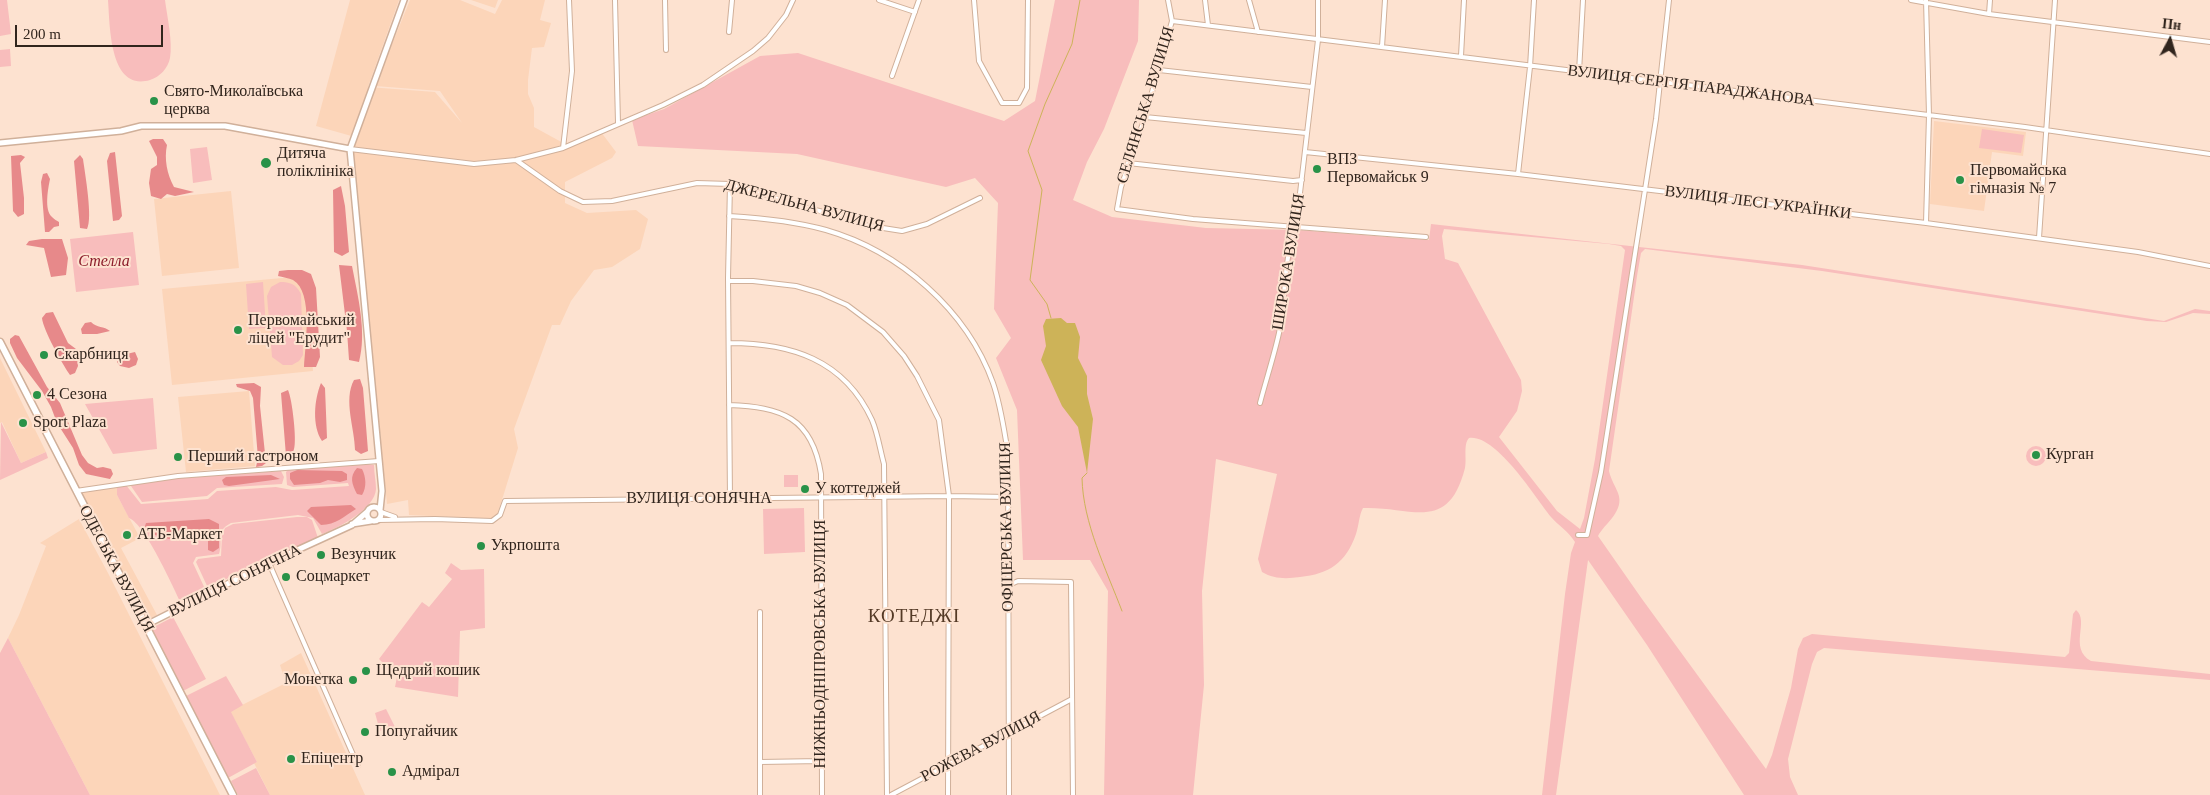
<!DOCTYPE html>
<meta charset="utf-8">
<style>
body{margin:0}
#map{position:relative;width:2210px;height:795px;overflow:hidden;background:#fde2d0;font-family:Georgia,serif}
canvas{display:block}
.north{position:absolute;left:2145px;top:15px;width:50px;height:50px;-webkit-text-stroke:4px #fde2d0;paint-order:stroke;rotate:6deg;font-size:14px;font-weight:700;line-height:20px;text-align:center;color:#31251d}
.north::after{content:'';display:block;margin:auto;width:18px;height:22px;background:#31251d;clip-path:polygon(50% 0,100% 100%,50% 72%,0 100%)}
.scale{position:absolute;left:15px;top:25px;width:148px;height:22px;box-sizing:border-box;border:2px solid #31251d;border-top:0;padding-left:6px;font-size:15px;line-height:18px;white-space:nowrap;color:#31251d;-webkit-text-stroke:4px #fde2d0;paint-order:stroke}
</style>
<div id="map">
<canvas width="2210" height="795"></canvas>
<div class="north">Пн</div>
<div class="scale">200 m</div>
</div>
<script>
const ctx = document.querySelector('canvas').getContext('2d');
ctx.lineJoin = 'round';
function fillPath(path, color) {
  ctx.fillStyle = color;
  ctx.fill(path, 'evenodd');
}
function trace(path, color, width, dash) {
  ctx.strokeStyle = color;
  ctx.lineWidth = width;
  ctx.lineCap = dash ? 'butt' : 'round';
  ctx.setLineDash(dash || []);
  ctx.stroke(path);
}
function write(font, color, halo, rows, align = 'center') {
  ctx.font = font + ' Georgia,serif';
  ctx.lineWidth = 4;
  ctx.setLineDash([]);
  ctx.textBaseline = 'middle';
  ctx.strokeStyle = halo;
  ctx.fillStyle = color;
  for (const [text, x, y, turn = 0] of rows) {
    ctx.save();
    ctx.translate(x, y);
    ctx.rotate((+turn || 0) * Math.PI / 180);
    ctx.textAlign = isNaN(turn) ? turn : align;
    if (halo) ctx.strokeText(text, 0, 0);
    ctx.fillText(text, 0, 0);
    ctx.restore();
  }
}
fillPath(new Path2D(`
 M350,0H399L368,87L435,92L462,123L440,91L375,86L410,0H460L495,14L502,0H545L540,20L551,23L544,47L532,48L528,80V94L534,108V127L565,144L601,132L616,152L612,158L565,182V203L587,213L636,210L648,219L640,249L612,267L594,270L571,301L560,325H552L514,429L518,448L497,516L493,519L409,515L408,500L387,504L352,145L355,137L316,126Z
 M471,0H498L495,8Z
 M1934,121L2026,132L2023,156L1992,152L1984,211L1930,204Z
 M231,191L239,268L162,276L154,199Z
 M304,276L313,371L172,385L162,289Z
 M0,358L46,452L21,463L2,422L0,423Z
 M249,391L255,466L186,472L178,397Z
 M117,486V495L140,538L121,548L157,615L147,620L80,492Z
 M79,519L108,573L220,795H90L8,638L19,615L46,546L40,543Z
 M301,653L365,795H270L254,763L257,762L230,711L286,683L280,665Z`), '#fcd5b9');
fillPath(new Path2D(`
 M0,0H7L11,34L0,36Z
 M108,0H165C167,16 173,42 170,58C168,68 160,77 150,80C109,92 110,25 108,0Z
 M1055,0H1139L1138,41L1104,129L1087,162L1073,200L1112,217L1206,228L1298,230L1429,240L1431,224L1802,265L2164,321L2195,309L2210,311V314L2193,313L2166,322L2147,321L1822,271L1645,249L1641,253L1637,276L1609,471C1611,480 1615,485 1618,493C1625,511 1605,523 1598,536L1642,599L1766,769L1772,755L1791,688L1798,649L1803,638L1812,634L2065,657L2069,653L2073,614L2076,610C2090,621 2068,648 2091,661L2210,674V680L1824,648L1817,652L1812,664L1788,759L1790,777L1798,795H1744L1647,645L1588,560L1556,795H1542L1565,594L1571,553L1575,542C1569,532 1558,525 1551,517C1535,497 1496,434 1469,438C1463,444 1467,459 1465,468C1448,534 1412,506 1363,508C1359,515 1359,525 1356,534C1346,563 1329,574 1300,577C1286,579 1274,579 1262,572L1258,559L1277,474L1216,459L1202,591L1204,685L1193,795H1104L1108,591L1090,560H1023L1017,410L996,358L1011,338L994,309L998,203L975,178L946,187L797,154L638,146L632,120L664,109L760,56L798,53L1004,121L1035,101ZM1444,229L1609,244L1621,246L1625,250L1595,459L1584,518L1580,529L1557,511L1499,437L1517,411L1522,391L1521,380L1458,263L1445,259L1442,236Z
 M10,49L11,66L0,67V50Z
 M1982,129L2024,135L2021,153L1979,148Z
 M207,147L212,180L193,183L190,149Z
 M133,232L139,285L76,292L70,239Z
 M263,282L266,328L249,329L246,284Z
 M280,282C290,282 296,284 301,294L303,355L299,361L292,365H283L272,357L267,296L271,287Z
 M153,398L157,449L113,454L85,404Z
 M1,422L21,463L46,452L48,458L0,480Z
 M2026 456a10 10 0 1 1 20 0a10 10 0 1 1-20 0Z
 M366,464L374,465C374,473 376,481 376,489C375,509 338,528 322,534L313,518L298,515L231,523C214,532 224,539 219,554L196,557L193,563L206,591L181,603C172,585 145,524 129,518L117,495V486L126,485L141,504L208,499L217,491L276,487L292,490L349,486L348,483L293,487L287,485L286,472L288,470Z
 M281,471L284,477L282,484L217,488L207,496L142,502L131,486V484L174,478Z
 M784,475H798V487H784Z
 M804,508L805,552L764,554L763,509Z
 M297,517H307L312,520L318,538L263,561L208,588L196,562L198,559L221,556L222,536L225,528L233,524Z
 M451,563L461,570L484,569L485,628L460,631L458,697L395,687L397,677L379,659L422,602L429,607L452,579L445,573Z
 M173,617L206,679L183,691L150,629Z
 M8,638L90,795H0V653Z
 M226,676L243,705L231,712L257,762L228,778L186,696Z
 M386,709L395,727L380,731L375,713Z
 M256,768L270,795H238L231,781Z`), '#f8bdbc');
fillPath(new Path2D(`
 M153,139H163L167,145C164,159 167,174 174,187L194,192L175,196L167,194L161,199L151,196L149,183L151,169L157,165V157L149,141Z
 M115,152L122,216L119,220L113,221L107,161L110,153Z
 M21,155L25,157L20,163L24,198V214L18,217L13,211L11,156Z
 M80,155L83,159C85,174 93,218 87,229L80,228L74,161Z
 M47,173L50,179C48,189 44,210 52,217C54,219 57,221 59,222V226L54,227L49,232H45L41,182L43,174Z
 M341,186L345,206L349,252L342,256L334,252L333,190Z
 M42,239H62L68,258L66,275L51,277L44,248L26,245L29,241Z
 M339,265L352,266C358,297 367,332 359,362L349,360L347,331Z
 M288,270H302L311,274L316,288L320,357L316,367H304C305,347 314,292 293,280C289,278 282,277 278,276L279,271Z
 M53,312L68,343L76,349L78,366L75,373L70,375C63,365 43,330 42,318L46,313Z
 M91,322C97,328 104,326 110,331L97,334H82L81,329L85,323Z
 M15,335L19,336L47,387L60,403L82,455L88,463L97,468L103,467L111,469L113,474L110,479L86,474L79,465L73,448L57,423L51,407L42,391L17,358L10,343V339Z
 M135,352L138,359L136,365L129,368L120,366L117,362L118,356Z
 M360,379L363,388L368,451L361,454L355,450C355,429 343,400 354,380Z
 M254,383L261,387L260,406L266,463L262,466L256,467L258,458L253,398L250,391L237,387L236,384Z
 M321,383L325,388L327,438L322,441C312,426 314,400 321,383Z
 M288,390C292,398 297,440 294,449C293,453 290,455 286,456L281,393Z
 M357,468L362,469C366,477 367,487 362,495L357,494C352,484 349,477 357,468Z
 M297,470L342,471L347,474V480L340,482L328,480L320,483L294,485L290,479V473Z
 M271,475L280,479L229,486L224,485L222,480L226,477Z
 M351,505L356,509C344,516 336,525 321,525L307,511L311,507Z
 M209,519L219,524V548L213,552L208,550V537L205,533L169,539L149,533L145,526L146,523Z`), '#e7898a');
fillPath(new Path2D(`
 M1061,318L1067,323H1075L1080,337L1078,358L1087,376V394L1093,419L1087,473L1078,427L1062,406L1041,360L1046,346L1043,326L1046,319Z`), '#cdb358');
trace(new Path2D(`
 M1051,318L1047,304L1030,280L1042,190L1028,151L1045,104L1072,44L1080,0
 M1087,473L1082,478C1083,523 1106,569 1122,611`), '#cdb358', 1);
const minor = new Path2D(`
 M615,0L618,123
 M665,0L666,50
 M879,0L915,12
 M974,0L979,61L1002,103H1019L1027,88L1028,0
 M1168,0L1172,21L1145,117L1121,187L1117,209L1193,219L1426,237
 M1205,0L1208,25
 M1249,0L1258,32
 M1911,0L1989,14L2210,42
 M1926,0L1929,115L1926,223
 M1989,14L1990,0
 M1172,21L2025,127L2210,154
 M729,32L732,0
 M1382,47L1385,0
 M1461,56L1464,0
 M1159,70L1312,87
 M1579,72L1583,0
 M892,76L919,0
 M1145,117L1306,133
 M563,148L572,71L569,0
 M350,149L474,164L516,160L563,148L663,105L703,85L753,51L768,38L786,15L793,0
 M1305,152L1518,174L1926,223L2138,252L2210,266
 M516,160L560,191L583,202L612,201L697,183L730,184L807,208L844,217L864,225L902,231L927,224L980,198
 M1128,163L1293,181L1302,180
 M1518,174L1530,67L1534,0
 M730,184L728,278L730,499
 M729,216C762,218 794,221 826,230C899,251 967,310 993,383C1001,406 1004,430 1008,453L1009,795
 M2039,238L2055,0
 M728,281H753L796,286L820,293L847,305L883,332L904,356L917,376L939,420L949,496L948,795
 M729,343C790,343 844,359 872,420C878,434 880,450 884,464L887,795
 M1260,403C1266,380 1274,356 1279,333C1286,297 1283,261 1296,227L1318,40V0
 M729,405C781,407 812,417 821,474L822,795
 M76,491L178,476L379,461
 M381,512L395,517
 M378,520L435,519L492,521L500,515L505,501L949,496L1009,497
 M1578,535H1587L1601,472L1656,119L1669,0
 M269,563L358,766
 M1009,585L1018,581L1071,582L1073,795
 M760,612V795
 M760,762L821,761
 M891,795L1072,699`);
const tertiary = new Path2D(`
 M0,143L121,131L141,126H225L350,149
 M367 514a7 7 0 1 1 14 0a7 7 0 1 1-14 0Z
 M380,510L382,491L350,149L404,0
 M352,524L371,521
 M146,625L269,563L352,525L367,512`);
const primary = new Path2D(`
 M0,342L233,795`);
trace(minor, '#d0b09a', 6);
trace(tertiary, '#d0b09a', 8);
trace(primary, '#d0b09a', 9);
trace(minor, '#fff', 4);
trace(tertiary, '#fff', 5);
trace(primary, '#fff', 6);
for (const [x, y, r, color] of [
 [154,101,5,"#299248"],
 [266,163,6,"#299248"],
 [1317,169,5,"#299248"],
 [1960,180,5,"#299248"],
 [238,330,5,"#299248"],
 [44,355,5,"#299248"],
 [37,395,5,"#299248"],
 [23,423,5,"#299248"],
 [2036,455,5,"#299248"],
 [178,457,5,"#299248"],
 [805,489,5,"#299248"],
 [127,535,5,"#299248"],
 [481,546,5,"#299248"],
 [321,555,5,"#299248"],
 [286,577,5,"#299248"],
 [366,671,5,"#299248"],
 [353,680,5,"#299248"],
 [365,732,5,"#299248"],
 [291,759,5,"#299248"],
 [392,772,5,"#299248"]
]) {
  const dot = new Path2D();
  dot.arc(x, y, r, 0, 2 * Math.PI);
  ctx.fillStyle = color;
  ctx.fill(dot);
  trace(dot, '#fde2d0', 2);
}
write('16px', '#31251d', '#fde2d0', [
 ["ВУЛИЦЯ СЕРГІЯ ПАРАДЖАНОВА",1691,86,7],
 ["СЕЛЯНСЬКА ВУЛИЦЯ",1146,105,-73],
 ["ВУЛИЦЯ ЛЕСІ УКРАЇНКИ",1758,203,7],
 ["ДЖЕРЕЛЬНА ВУЛИЦЯ",804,206,15],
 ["ШИРОКА ВУЛИЦЯ",1289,262,-81],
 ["ВУЛИЦЯ СОНЯЧНА",699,499],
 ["ОФІЦЕРСЬКА ВУЛИЦЯ",1007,527,-91],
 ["ОДЕСЬКА ВУЛИЦЯ",116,569,62],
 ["ВУЛИЦЯ СОНЯЧНА",235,581,-26],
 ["НИЖНЬОДНІПРОВСЬКА ВУЛИЦЯ",821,644,-90],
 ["РОЖЕВА ВУЛИЦЯ",981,747,-28]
]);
write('16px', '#31251d', '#fde2d0', [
 ["Свято-Миколаївська",164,92],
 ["церква",164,110],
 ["Дитяча",277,154],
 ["поліклініка",277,172],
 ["ВПЗ",1327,160],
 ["Первомайськ 9",1327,178],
 ["Первомайська",1970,171],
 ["гімназія № 7",1970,189],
 ["Первомайський",248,321],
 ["ліцей \"Ерудит\"",248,339],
 ["Скарбниця",54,355],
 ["4 Сезона",47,395],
 ["Sport Plaza",33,423],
 ["Курган",2046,455],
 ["Перший гастроном",188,457],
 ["У коттеджей",815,489],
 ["АТБ-Маркет",137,535],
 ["Укрпошта",491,546],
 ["Везунчик",331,555],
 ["Соцмаркет",296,577],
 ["Щедрий кошик",376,671],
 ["Монетка",343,680,"right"],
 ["Попугайчик",375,732],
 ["Епіцентр",301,759],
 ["Адмірал",402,772]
], 'left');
write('italic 16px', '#8c1d2b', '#fde2d0', [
 ["Стелла",104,262]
]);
ctx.letterSpacing = '1px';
write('19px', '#543a26', '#fde2d0', [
 ["КОТЕДЖІ",914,617]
]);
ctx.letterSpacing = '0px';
</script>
